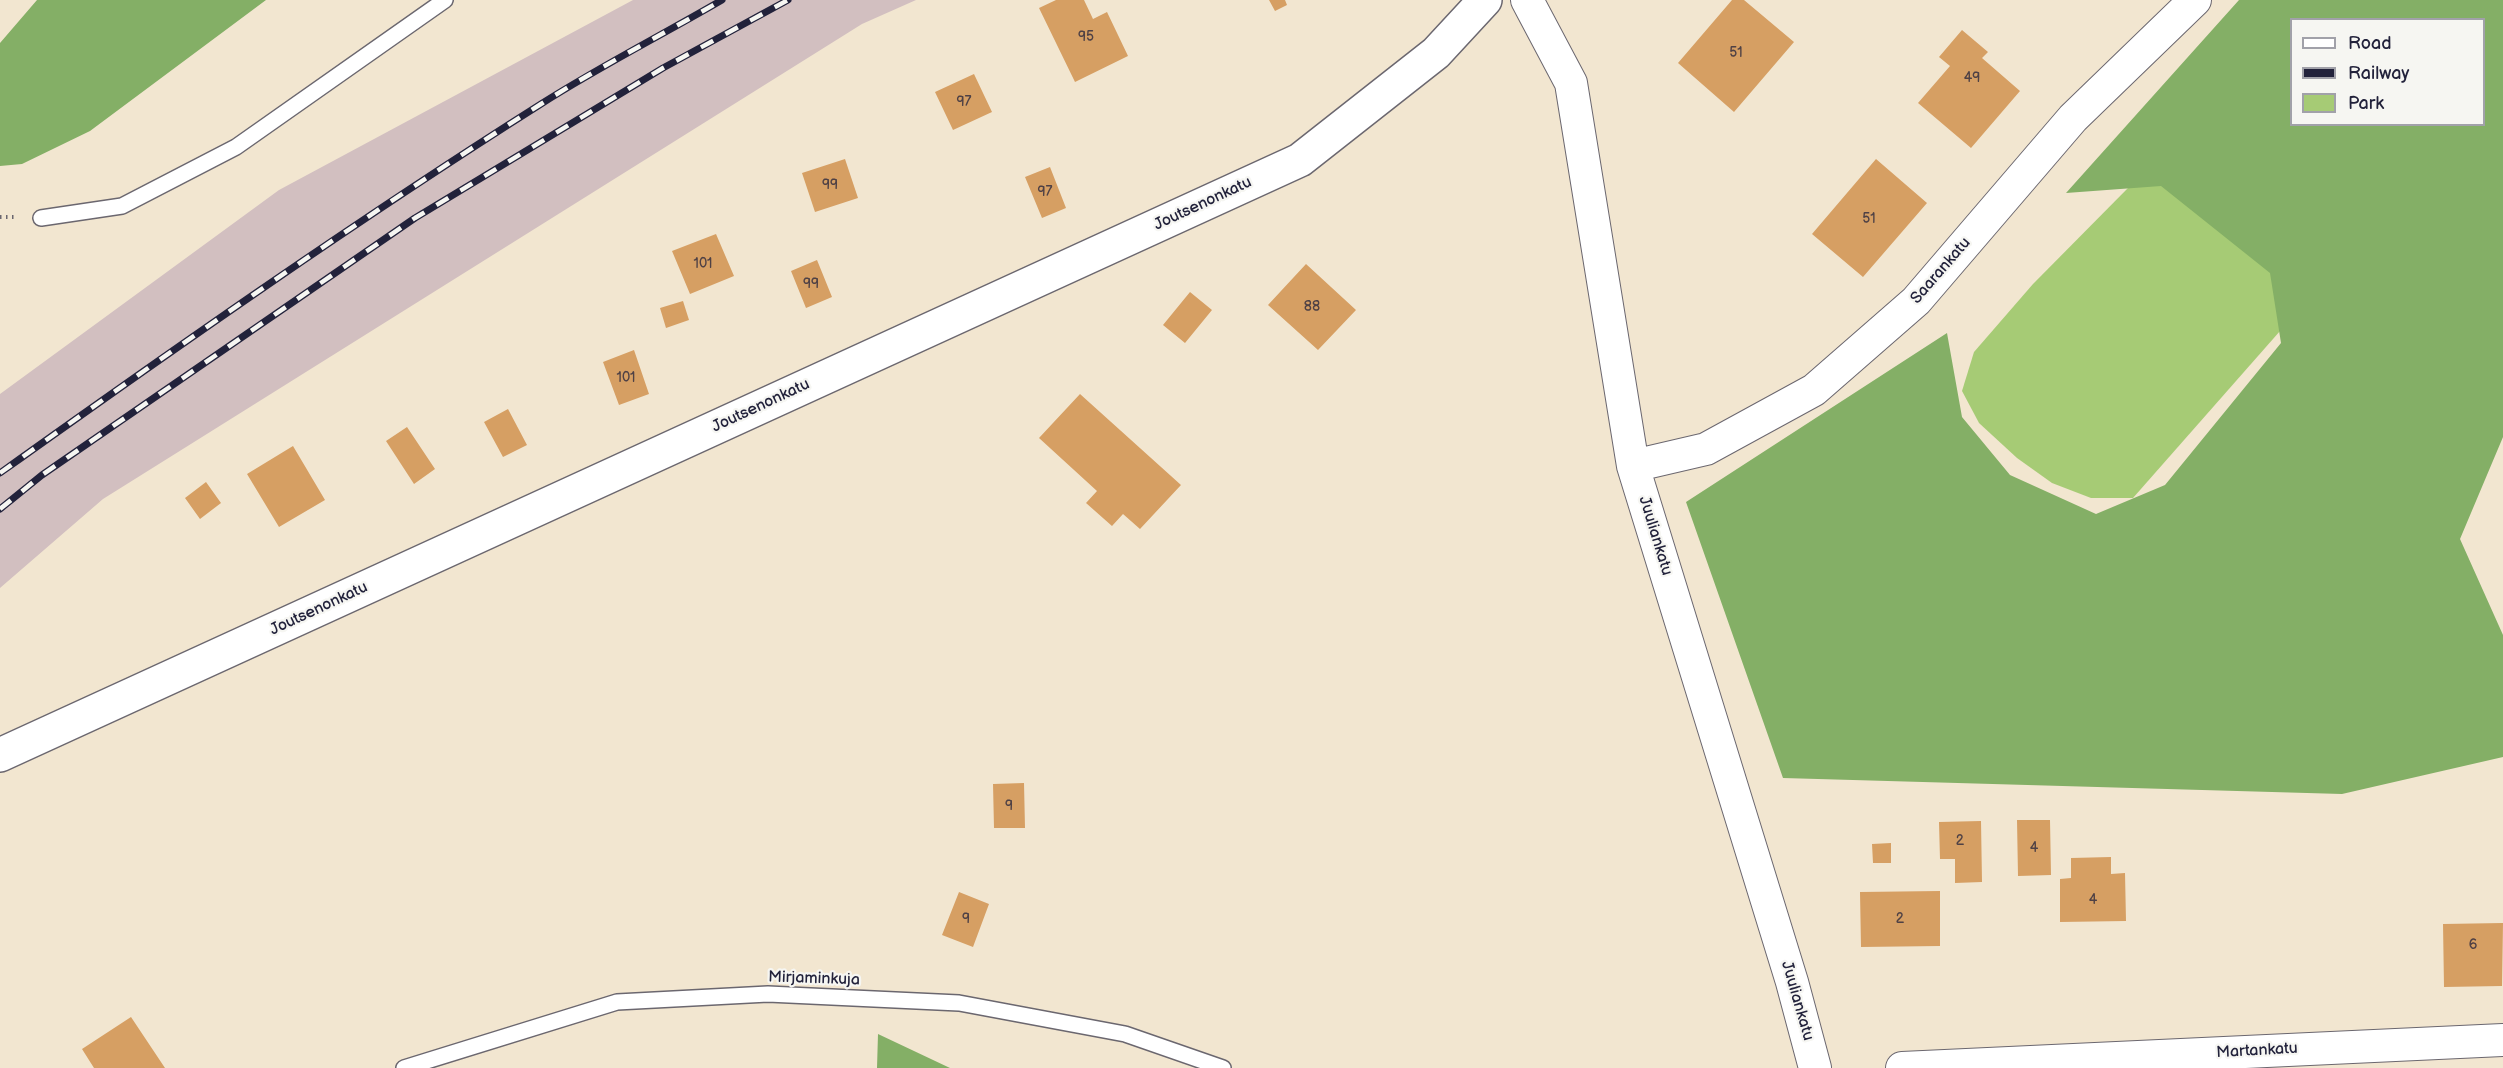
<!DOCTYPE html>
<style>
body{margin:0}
#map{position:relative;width:2503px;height:1068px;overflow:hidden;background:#f2e6d0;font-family:"Balsamiq Sans",sans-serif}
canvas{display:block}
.legend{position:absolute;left:2290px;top:18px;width:195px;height:108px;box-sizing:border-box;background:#f6f6f2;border:2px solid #a1a1a9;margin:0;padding:8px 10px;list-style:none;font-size:18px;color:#22223b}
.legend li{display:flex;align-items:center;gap:12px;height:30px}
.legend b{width:30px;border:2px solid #a1a1a9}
</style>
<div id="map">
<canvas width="2503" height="1068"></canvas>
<ul class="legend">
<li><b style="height:8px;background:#fff"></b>Road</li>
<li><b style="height:8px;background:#22223b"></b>Railway</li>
<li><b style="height:16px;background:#a6cb75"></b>Park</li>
</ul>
</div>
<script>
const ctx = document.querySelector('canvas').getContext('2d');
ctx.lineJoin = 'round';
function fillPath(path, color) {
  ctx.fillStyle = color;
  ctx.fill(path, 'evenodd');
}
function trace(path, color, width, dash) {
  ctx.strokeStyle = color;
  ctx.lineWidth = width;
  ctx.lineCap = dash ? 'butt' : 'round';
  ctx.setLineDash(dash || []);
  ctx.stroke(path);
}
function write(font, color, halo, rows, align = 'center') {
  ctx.font = font + ' "Balsamiq Sans",sans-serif';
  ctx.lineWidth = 4.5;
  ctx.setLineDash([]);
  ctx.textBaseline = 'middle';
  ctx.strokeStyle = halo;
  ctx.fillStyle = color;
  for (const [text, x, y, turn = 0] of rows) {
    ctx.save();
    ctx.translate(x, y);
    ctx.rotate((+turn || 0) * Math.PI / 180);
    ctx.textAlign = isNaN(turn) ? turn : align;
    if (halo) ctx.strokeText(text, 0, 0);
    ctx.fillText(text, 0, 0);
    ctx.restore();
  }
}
fillPath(new Path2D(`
 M633,0H916L862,24L103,499L0,588V394L279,190Z`), '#d2bfc0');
fillPath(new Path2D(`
 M2169,175L2218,184L2295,314L2133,498H2091L2052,483L2017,458L1979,423L1962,391L1974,352L2033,284L2128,188Z`), '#a6cb75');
fillPath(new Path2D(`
 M37,0H266L90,131L22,164L0,166V43Z
 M2239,0H2503V437L2460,539L2503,635V757L2342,794L1783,778L1686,502L1947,333L1962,417L2010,475L2096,514L2165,485L2281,343L2270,273L2161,186L2066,193ZM2292,20H2484V124H2292Z
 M878,1034L950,1068H877Z`), '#84af66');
fillPath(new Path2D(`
 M1056,0H1084L1093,19L1107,12L1128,56L1075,82L1039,8Z
 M1269,0H1285L1287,5L1275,11Z
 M1732,0H1744L1794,42L1734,112L1678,63Z
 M1962,30L1988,52L1982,58L2020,91L1971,148L1918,103L1950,66L1939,57Z
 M974,74L992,112L953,130L935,92Z
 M845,159L858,198L815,212L802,173Z
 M1876,159L1927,203L1863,277L1812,234Z
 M1050,167L1066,208L1042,218L1025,177Z
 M716,234L734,276L690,294L672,251Z
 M817,260L832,297L806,308L791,271Z
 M1306,264L1356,310L1318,350L1268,305Z
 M1190,292L1212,310L1185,343L1163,325Z
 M683,301L689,320L666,328L660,308Z
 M634,350L649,394L619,405L603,362Z
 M1080,394L1181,485L1140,529L1123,514L1112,526L1086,503L1097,491L1039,438Z
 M508,409L527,445L503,457L484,422Z
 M407,427L435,469L414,484L386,441Z
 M293,446L325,500L279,527L247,474Z
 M206,482L221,503L200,519L185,498Z
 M1024,783L1025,828H994L993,784Z
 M2017,820H2050L2051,875L2018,876Z
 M1981,821L1982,882L1955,883V859H1940L1939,822Z
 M1891,843V863H1873L1872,844Z
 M2111,857V874L2125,873L2126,921L2060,922V879L2071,878V858Z
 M1940,891V946L1861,947L1860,892Z
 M959,892L989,904L973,947L942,935Z
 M2503,923L2502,986L2444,987L2443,924Z
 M131,1017L165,1068H94L82,1049Z`), '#d69f63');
const lane = new Path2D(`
 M41,218L122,206L236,147L445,0
 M404,1068L617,1002L768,994L959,1003L1125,1034L1223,1068`);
const street = new Path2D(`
 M1527,0L1571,83L1633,466L1792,982L1815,1068
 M1633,466L1706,449L1814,390L1916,301L2073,118L2195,0
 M1902,1068L2503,1040`);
const secondary = new Path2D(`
 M0,755L1300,160L1436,53L1485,0`);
trace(lane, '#6b676f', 18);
trace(street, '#6b676f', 34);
trace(secondary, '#6b676f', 36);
trace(new Path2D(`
 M0,217H14`), '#6b676f', 4, [1.5, 4.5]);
trace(lane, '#fff', 15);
trace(street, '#fff', 32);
trace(secondary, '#fff', 33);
const rail = new Path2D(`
 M0,473C178,346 356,221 541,104C599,67 662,35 722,0
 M0,509L42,475L415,218L663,68L788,0`);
trace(rail, '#22223b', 7);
trace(rail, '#f6f6f2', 4.5, [14]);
write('14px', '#4f4145', null, [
 ["95",1086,37],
 ["51",1736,53],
 ["49",1972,78],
 ["97",964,102],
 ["99",830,185],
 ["97",1045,192],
 ["51",1869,219],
 ["101",703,264],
 ["99",811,284],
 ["88",1312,307],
 ["101",626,378],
 ["9",1009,806],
 ["2",1960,841],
 ["4",2034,848],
 ["4",2093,900],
 ["9",966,919],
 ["2",1900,919],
 ["6",2473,945]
]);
write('16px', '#22223b', '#f6f6f2', [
 ["Joutsenonkatu",1203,204,-25],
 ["Saarankatu",1941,271,-49],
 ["Joutsenonkatu",761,406,-25],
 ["Juuliankatu",1655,536,73],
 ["Joutsenonkatu",319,609,-25],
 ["Mirjaminkuja",814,979,2],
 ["Juuliankatu",1797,1001,74],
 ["Martankatu",2257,1051,-3]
]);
</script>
